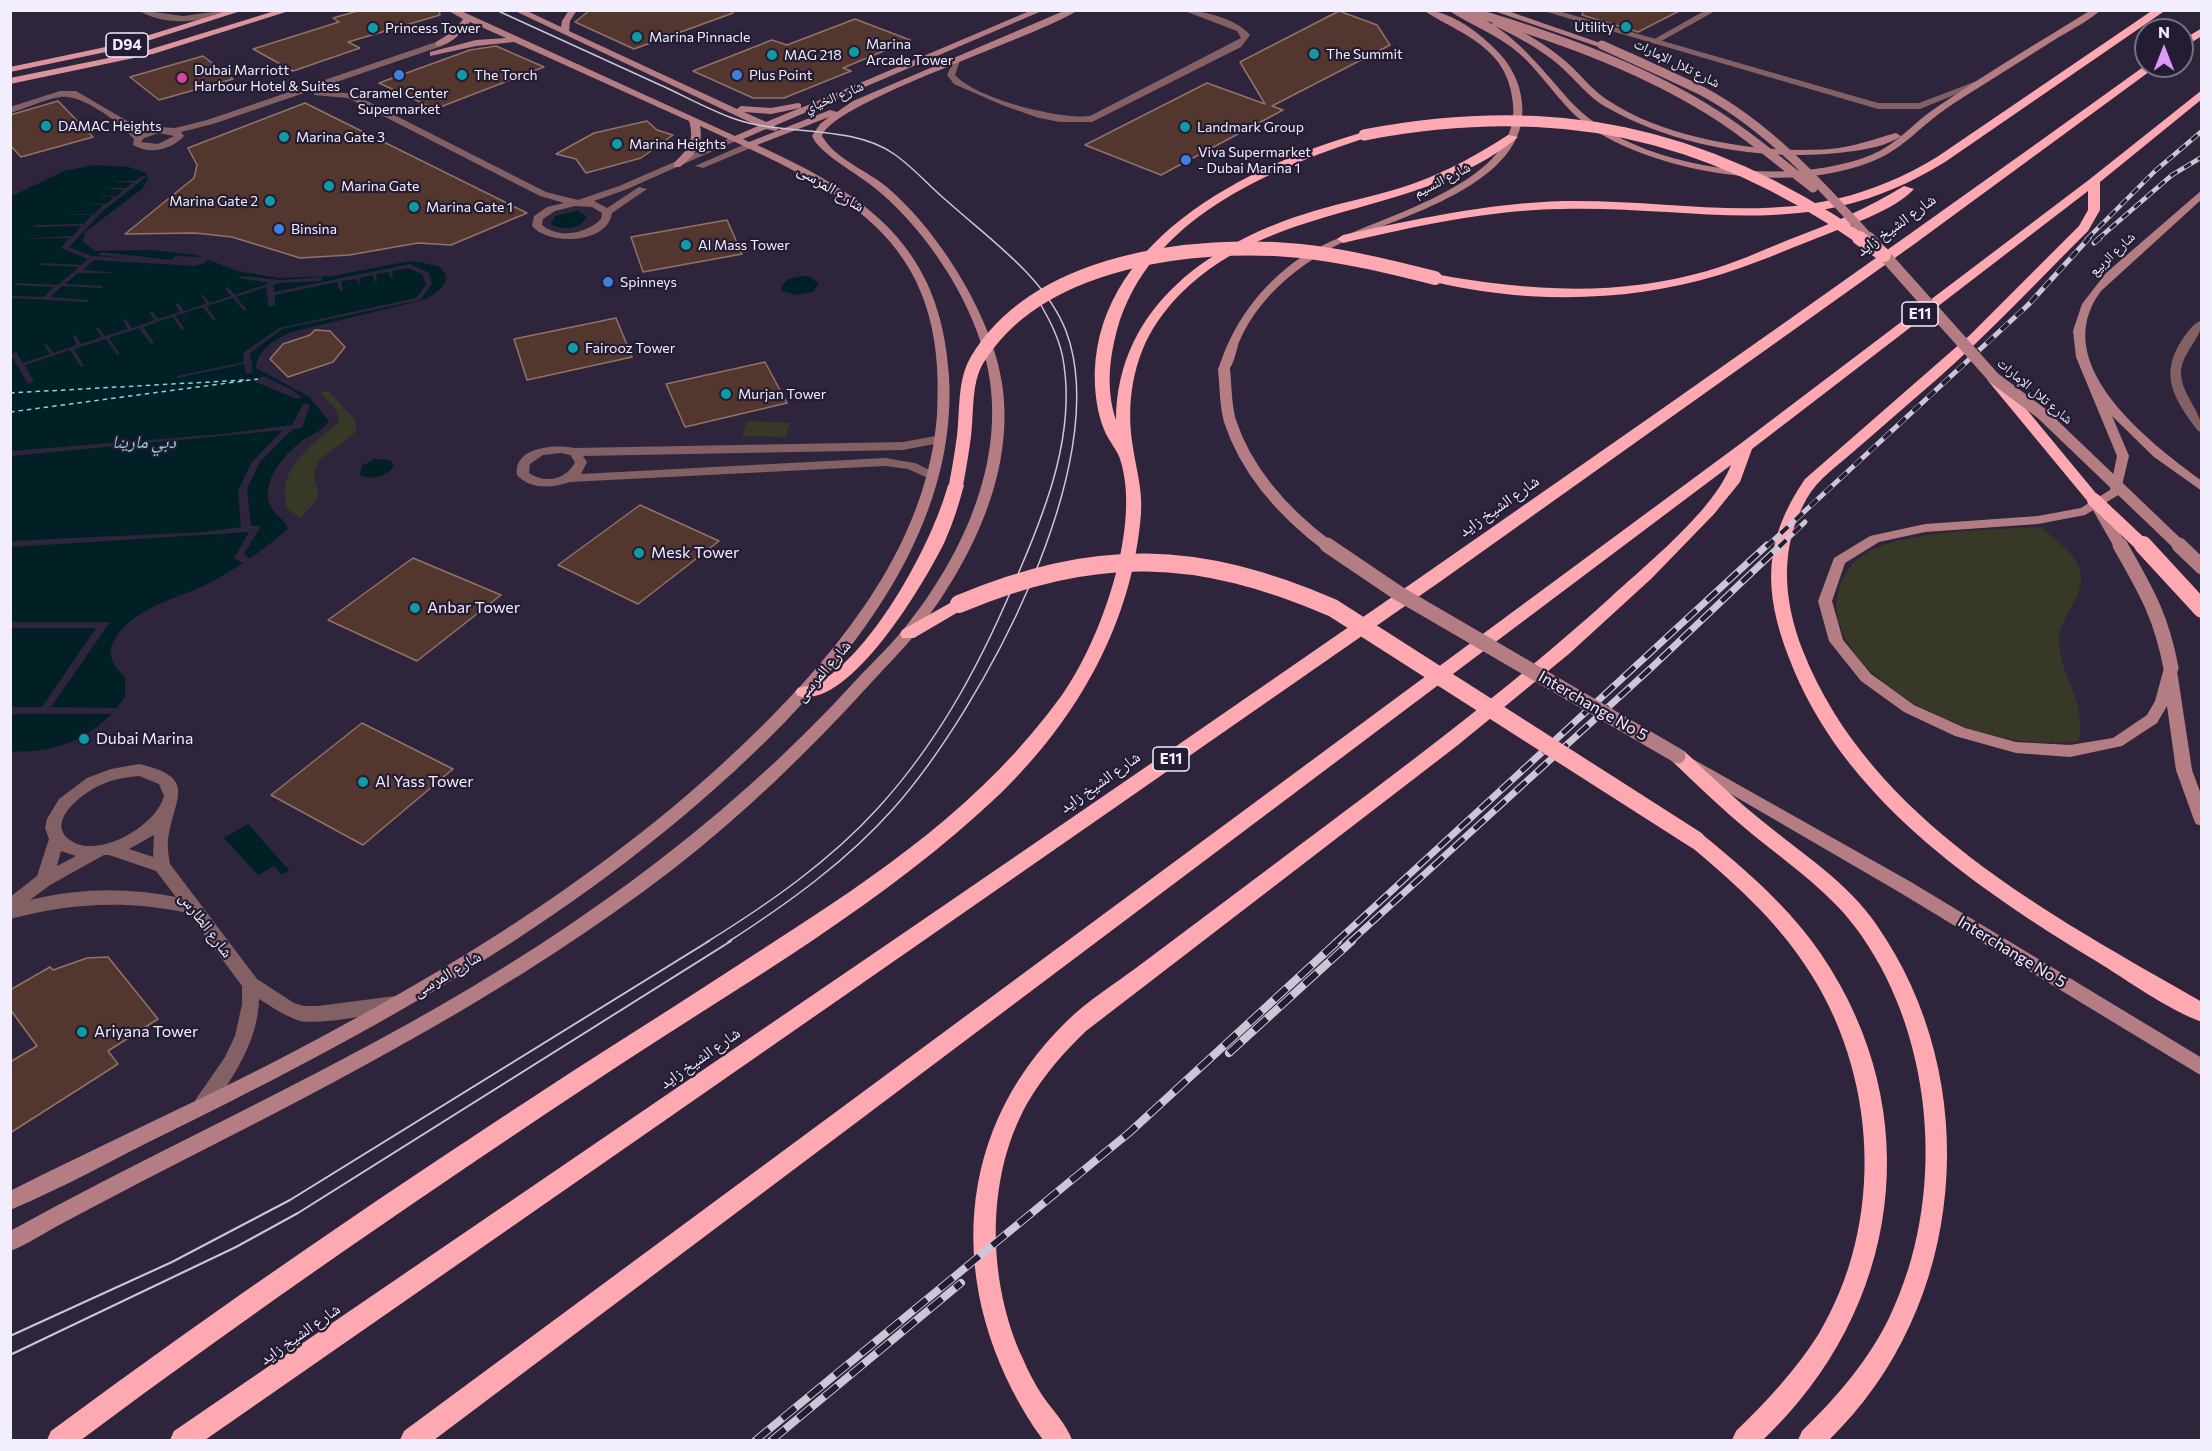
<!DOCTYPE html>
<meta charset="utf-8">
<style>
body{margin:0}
#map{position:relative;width:2212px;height:1451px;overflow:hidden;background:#2e253c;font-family:Commissioner,sans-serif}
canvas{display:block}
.frame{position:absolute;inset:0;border:12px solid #f3eefd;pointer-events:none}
.north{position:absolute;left:2134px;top:18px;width:60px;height:60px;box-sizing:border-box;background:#241c32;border:2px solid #777083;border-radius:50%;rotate:0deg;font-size:16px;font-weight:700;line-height:24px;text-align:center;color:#f3eefd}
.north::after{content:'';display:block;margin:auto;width:21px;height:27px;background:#dc99f5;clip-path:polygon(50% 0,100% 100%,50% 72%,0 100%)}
</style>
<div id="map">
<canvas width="2212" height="1451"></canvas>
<div class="frame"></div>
<div class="north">N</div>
</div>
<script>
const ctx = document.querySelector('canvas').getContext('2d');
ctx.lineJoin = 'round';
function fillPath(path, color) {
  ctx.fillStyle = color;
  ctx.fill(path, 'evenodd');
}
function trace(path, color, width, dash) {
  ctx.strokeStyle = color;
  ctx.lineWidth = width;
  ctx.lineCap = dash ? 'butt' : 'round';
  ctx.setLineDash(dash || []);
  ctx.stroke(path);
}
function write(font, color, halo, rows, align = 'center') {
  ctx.font = font + ' Commissioner,"Noto Naskh Arabic",sans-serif';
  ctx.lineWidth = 4.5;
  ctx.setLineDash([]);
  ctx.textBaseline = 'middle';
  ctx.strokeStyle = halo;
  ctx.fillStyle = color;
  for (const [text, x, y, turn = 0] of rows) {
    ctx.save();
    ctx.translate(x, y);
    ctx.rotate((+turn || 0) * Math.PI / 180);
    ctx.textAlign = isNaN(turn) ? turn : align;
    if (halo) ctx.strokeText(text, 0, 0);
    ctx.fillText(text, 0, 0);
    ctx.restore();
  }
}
fillPath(new Path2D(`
 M328,390L355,420L356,431C337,452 302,457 319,492L316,501L300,518L287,508C276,467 312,446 339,422L337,411L321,393Z
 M747,421L790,423L786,437L742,436Z
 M2041,527C2054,539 2080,556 2081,575C2083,599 2059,618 2059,640C2060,678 2086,698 2079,741C2035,746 1991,739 1950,721C1903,702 1826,652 1838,593C1842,578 1849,565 1862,556C1899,529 1995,530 2041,527Z`), '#373825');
fillPath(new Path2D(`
 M94,165L129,167L146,173L148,179L142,189L85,232L83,242L95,251L153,250L197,255L237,271L278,278L333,276L410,261L439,266L446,275C446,287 436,293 426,299L292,332C276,339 257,349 256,368L309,397L329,421C324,430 312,434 303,440C287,452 265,476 268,499C270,513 284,517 288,529C266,548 243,564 217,579C186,597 134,605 115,639C105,656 114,665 125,678V697C100,735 57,755 10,751V197L64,171Z
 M578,211L587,217C581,229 562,231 551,224L555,216Z
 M808,276L819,283L813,292L796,295L782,291L781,288C785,277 798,276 808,276Z
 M374,459L390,460L394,466C386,477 372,481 360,475L362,466Z
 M248,824L289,870L282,875L274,866L258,875L224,838Z`), '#002025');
fillPath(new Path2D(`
 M142,176L146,177L103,211L69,247L92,256L128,258L98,255L101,252L172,260L175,256L202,257L209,259L205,263L195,266L94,260L83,270L118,273H78L65,284L103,286L101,288L62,286L50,297L89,300L87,302L11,298V296L44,297L54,287L14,285L16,283L58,285L79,267L38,265L41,263L81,265L88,259L61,248L70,238L22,239L73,236L81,226L33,227L35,225L84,224L92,215H58L94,214L103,205L79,203L106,204L114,197L94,195L117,196L123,190L103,188H126L133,183L112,181H135Z
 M410,264L429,273L432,284L420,300L282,329L250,353L253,372L246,374L244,364L177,378V376L244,362L243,353L279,328L416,298L426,285L422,274L408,268L392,271L393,278L391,279L389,272L376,274L377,282H375L373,275L359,278L360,286L356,279L341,281L343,291H340L337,282L275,295V305L269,307L266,287L236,297L247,310L244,311L233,298L206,306L216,319L213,320L203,307L175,316L185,329L182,330L172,317L143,327L154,343L151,344L139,328L109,338L120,354L117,355L106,339L74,349L84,366L81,367L70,350L25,365L34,382L28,384L11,355L16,352L23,363L50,354L44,345L47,344L53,353L77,345L73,336L76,335L81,344L102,337L96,329L99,328L105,336L128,329L123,320L126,319L132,328L155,320L149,312L152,311L158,319L180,312L175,304L178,303L184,311L206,304L201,295H203L210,303L231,296L225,288L228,287L235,295L270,283L238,278L241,276L281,280L323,277L321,281L280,283L273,285L274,292Z
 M263,376L289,388L302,397L297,399L253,381Z
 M303,404H310L302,428L293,429L260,462L247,489L251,526H261L244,554L250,559L243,563L234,558L249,532L11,547V541L203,532L241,527L238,491L251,463L283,430L11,456V451L223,434L292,425Z
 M11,622H110L51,707L118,708L114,714H11V707H42L96,628H11Z`), '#2e253c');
trace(new Path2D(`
 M10,393L245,380
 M10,412L258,379`), '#8dd3df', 1.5, [4.5, 4]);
const building = new Path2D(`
 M361,10H439L440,15L348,42L360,48L293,71L253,49L339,22L333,18Z
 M590,10H733V13L634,49L575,22Z
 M1583,10H1681L1638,32L1582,15Z
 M1339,11L1377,25L1390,45L1272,106L1283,110L1161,175L1085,145L1207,83L1265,104L1240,62Z
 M855,19L910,40L843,68L851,71L784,98H753L693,71L772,40L787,45Z
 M496,46L544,67L435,109L379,83L470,50Z
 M203,56L233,79L159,100L130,77Z
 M58,101L93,137L21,157L10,145V115Z
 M305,103L527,213L451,245L418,243L349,255L300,258L232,237L195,233L125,234L194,178L197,165L188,148Z
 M647,121L657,130L673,135L641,158L586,173L576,159L556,154L594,133Z
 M727,220L742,254L643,272L631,237Z
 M616,318L632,357L527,380L514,339Z
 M315,330L330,331L345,347L333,362L288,377L270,359L283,344L310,335Z
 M765,362L787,403L685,427L666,384Z
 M640,505L719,541L638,604L558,565Z
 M413,558L501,595L417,661L328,620Z
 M362,723L453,769L363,845L271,795Z
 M108,957L158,1019L108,1051L118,1064L10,1133V1062L37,1046L10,1009V990L50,967L53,970L87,958Z`);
fillPath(building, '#53372f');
trace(building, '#927269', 1.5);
fillPath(new Path2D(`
 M138,10L183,16L229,10C204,24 162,26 138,10Z
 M1182,10C1202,10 1237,19 1250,35L1241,47L1092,122H1060L1039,118L1002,105L954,84L947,75L955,58H961L955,75C975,98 1059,120 1090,116L1241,38L1237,31Z
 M1706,10H1717L1656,44L1649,42Z
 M439,41L443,44L442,46L213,124L181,132L184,136C171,150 150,155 133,145L134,139C121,123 81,93 60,97C43,100 27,108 10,113V107L60,91H76L129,122L139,134L158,127L175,128L207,120ZM159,133L174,136L158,144L141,142L144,138Z
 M317,90L353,94L546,192L578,200L619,186L732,137L740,139L625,190L594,201L607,208L639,187L647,189L612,213C608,244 549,246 532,226L534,216L547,207L564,203L540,196L348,98L314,95V91ZM575,206L592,207L602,213L601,219C586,234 559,239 542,225L543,219L555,211Z
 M750,142L755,145L753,147L703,168L695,166Z
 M2202,320C2202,340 2180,353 2181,375C2183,397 2202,411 2202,432L2198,431C2175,400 2158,376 2182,340C2187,333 2193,323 2202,320Z
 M941,435L945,436V442L903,450L583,456L587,462L581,474L885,458L915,463L936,473L938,476L932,480L908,469L885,466L570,482C553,488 530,490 517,475C513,447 555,444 574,448L903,442ZM561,453L570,455L575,462C566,480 545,484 529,473L530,464L543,455Z
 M139,764C200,778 173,798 168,841C167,848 169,857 170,864L257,979L294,1003L304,1006H318L395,996L401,998L404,1003L401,1008C385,1014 316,1025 300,1021C285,1016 272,1007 259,999C258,1042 233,1077 210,1111L203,1113L196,1111L194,1105L196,1099L225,1057L235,1036L242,1004V986L188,913C124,900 73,903 10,919V897L37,876L49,839L45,828L47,819L59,799L87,778L111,769ZM139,776L159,784L164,796C156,827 96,860 70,840C44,821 85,791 103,784C114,779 127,777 139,776ZM154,835L153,857L129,849ZM61,851L76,856L57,866ZM104,855H109L156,871L176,897C127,887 79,888 30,900L50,885Z`), '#836064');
fillPath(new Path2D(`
 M1540,10H1555L1878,103H1919L1974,82L1981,84L1920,109H1878Z`), '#836064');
fillPath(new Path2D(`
 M447,10H459L735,136L758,126L513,10H525L561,27L562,21L569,10H577L570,21L569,31L737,109L741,106L771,108L798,103L801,104V108L1032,10H1044L774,126L778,129L776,131L766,129L743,139L749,142L830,110L837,112L853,101L1066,10H1078C1038,37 832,102 822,136C836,160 867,170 888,188C939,232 992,316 1002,383C1016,473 970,564 916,633C902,651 885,667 870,684C809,751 744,814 672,870C517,989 343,1079 168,1168C133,1186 98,1204 63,1223C45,1232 29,1244 10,1251V1231C129,1165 253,1108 373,1043C552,947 720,830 857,679C872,663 888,648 903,630C964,555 1012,452 984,353C968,295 927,233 882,194C861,175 835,164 816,143L812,136L820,124L829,117L757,145C867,195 941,246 949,376C957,511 874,630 785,722C609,902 390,1024 165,1134C114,1159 63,1188 10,1210V1191C95,1148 181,1109 266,1066C449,972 626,864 772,716C853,634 928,534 937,415C949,234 842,191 700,126C704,146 694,155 680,167H674V163C688,149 695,142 689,121L514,42L476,46L430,56V52L476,40L506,38L470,22C462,32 451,46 436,46V42L454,31L463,19ZM800,108L766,122L744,112L771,114Z
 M1423,10C1448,10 1476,30 1494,48C1510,63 1520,81 1522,103C1531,184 1398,217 1341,243C1325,251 1309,261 1295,272C1271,291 1251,314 1239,342C1236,351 1233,371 1224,373L1220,372L1218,370C1233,323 1260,286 1300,258C1356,220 1522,191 1513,104C1511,83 1504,66 1489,52C1469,33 1445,25 1423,10Z
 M1448,10C1499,10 1541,69 1572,103C1635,170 1788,189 1871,155C1898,144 1914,122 1937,107C1987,73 2039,42 2091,10H2101C2088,21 2073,29 2059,37C2032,54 2005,71 1978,88C1965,96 1952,104 1940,113C1920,128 1905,145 1882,157C1803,196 1667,176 1594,130C1564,111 1547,79 1521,55C1499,35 1472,26 1448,10Z
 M1491,10H1505L1606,45L1599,47Z
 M1496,21C1524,30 1552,48 1573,68C1584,79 1594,91 1606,99C1664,139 1761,154 1830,149C1853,147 1874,139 1896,133L1901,136C1889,145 1868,149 1854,151C1772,163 1678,148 1606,107C1588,97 1575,79 1559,65C1539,48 1516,36 1493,25L1492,23Z
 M2202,190V199L2101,291C2046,364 2149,442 2202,481V491L2154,457L2112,416L2129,456L2120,494L2085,515L2038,524L1925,532L1879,542L1845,563L1832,601L1843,640L1871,674L1914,705L1965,728L2016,742L2070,745L2113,738L2147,715L2155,701L2164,668L2171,663L2176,664L2192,770L2202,797V826L2196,824L2194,820L2176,770L2167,706L2157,723L2122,746L2070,757L2016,753L1955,736L1904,712L1861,681L1829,641L1818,601L1834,558L1870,536L1925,524L2038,516L2081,508L2110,490L2117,456L2076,357L2073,331L2082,304L2106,273Z
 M1691,758L1911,882L2202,1058V1076L1899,892L1686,768L1683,764L1686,760Z`), '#b47d84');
fillPath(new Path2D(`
 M230,10H244L125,48L10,72V67L120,44Z
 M278,10H292L153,54L10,84V78L148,50Z`), '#db949c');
fillPath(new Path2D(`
 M2153,10H2166L1945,162C1811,245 1707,206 1563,209C1488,210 1416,226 1343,243L1337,239L1343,235C1416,219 1489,203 1564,201C1704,199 1805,237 1937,157Z
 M2202,28V36L2182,48V40Z
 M2146,65L2157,66L1913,245L1441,581L205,1440H170L174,1431C834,980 1497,533 2146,65Z
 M2202,90V99L2100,182V210L2088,231C2038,281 1989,333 1936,380C1908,404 1881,428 1853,452C1837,466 1818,479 1807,498C1779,547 1783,600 1803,651C1870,821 2051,915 2202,1002V1022C2168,1010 2127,980 2096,961C1974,887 1841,796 1789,658C1763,591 1763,540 1805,479L1970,335L2079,226L2088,210V191L1752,449L1740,482L1714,514L1652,578L1570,653L1458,745L1086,1031C1064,1052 1044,1075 1028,1102C985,1177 987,1281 1023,1359C1028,1371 1035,1384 1042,1395C1052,1410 1066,1423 1072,1440H1043C948,1307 945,1139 1067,1021C1087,1001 1113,985 1136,968C1184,932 1232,896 1280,860C1393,775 1506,692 1611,597C1647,564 1714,510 1731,465L434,1440H400L404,1431L1740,444L2090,179Z
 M1364,132L1370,135L1368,137C1268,170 1148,219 1117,330C1109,360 1106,390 1116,420C1117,305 1213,241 1314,211C1347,201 1382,195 1415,183C1448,171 1479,154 1508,135L1518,137C1412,225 1255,196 1163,314C1135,350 1126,397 1132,441C1135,465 1143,489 1141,513C1133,621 1078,718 1001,793C887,902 746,982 615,1068C433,1188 255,1310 81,1440H47L51,1431C222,1304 397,1185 576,1069C640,1028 705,987 769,945C881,873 983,804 1062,695C1101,640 1142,525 1120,459C1118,452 1110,442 1106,434C1099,419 1096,402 1095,386C1089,242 1248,165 1364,132Z
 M1904,186L1914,189C1894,211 1844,227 1817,238C1784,251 1752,265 1719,275C1627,303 1524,304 1430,281L1429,278L1435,274C1526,291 1617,297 1707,271C1735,263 1761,251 1788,240C1828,225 1867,209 1904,186Z
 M1994,375L1999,376L2099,497L2102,500L2099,503H2089L1989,382L1987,379Z
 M956,480L964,485C959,504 953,523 945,541C926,581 849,711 798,696L795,692L798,688C805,686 813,686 820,682C874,650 932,544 948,485Z
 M959,598L965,600L967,604L965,608L914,638H902L900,634L902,630Z
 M1678,749L1684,751C1711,776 1737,801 1766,824C1804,855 1848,883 1876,924C1986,1081 1967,1307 1829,1440H1798L1802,1431C1837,1397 1869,1360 1890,1316C1946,1200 1936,1042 1861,935C1833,894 1790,865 1752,834C1724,811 1698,786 1672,761L1669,756L1672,751Z
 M1696,833L1703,835C1746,870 1789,907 1821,954C1929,1113 1901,1309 1763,1440H1732L1736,1431C1767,1401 1795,1371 1818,1335C1886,1223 1878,1072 1805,965C1774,918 1732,881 1689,845L1686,840L1689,835Z`), '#fea8b2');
trace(new Path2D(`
 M496,10C550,35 604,59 658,84C683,95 709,110 735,119C783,136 851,124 894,154C913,167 929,186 947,201C988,238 1045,277 1066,331C1116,463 980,711 893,809C847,861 787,904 728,942
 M707,942C768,904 829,862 878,808C942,738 985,655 1021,567C1048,504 1074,434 1064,365C1061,340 1049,319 1037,298`), '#ccc6d7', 1.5);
trace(new Path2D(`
 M10,1336L172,1262L290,1200L709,941
 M10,1355L236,1247L298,1213L731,941`), '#ccc6d7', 2);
const railFar3 = new Path2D(`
 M2087,239L2155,171L2202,131
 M2098,239L2172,175L2202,157`);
const railFar2 = new Path2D(`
 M2094,243L2100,238
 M1766,547L2028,305L2089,238
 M1779,547L1805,522`);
const railFar1 = new Path2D(`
 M1336,942L1767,545
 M1350,942L1650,669L1781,545`);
const rail = new Path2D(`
 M1229,1053L1352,941
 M756,1440L1130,1132L1338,941
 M772,1440L961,1283`);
trace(railFar3, '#ccc6d7', 4.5);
trace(railFar2, '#ccc6d7', 5);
trace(railFar1, '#ccc6d7', 7);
trace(rail, '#ccc6d7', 8);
trace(railFar3, '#241c32', 3, [8]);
trace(railFar2, '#241c32', 4, [10]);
trace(railFar1, '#241c32', 4.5, [14]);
trace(rail, '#241c32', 6, [17]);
trace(new Path2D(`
 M1466,10C1549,35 1632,63 1707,109C1745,132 1778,161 1813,188
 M1602,45C1635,60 1669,75 1702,91C1768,126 1821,185 1870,239`), '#b47d84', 9);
trace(new Path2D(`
 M1869,238L1994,378L2041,413L2181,547
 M1224,370C1226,386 1225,405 1230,421C1247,473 1285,514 1329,547
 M2094,500L2121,547`), '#b47d84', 12);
trace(new Path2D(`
 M1327,545L1398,593L1678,756
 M2120,545C2146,591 2161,615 2171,668
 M2179,545L2202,567`), '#b47d84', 15);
trace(new Path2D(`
 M1364,135C1552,99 1704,130 1861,239`), '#fea8b2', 11);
trace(new Path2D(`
 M1859,238L1884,255
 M956,485C959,469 962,452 964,436C967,411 964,382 977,360C1038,259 1194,241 1301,251C1347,256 1391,267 1435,278
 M2094,500L2144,547`), '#fea8b2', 14);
trace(new Path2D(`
 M2143,545L2202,609
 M959,604C1096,547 1197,549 1333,608L1696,840`), '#fea8b2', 18);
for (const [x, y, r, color] of [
 [1626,27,6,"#0f9aa8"],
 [373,28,6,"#0f9aa8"],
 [637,37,6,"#0f9aa8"],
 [854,52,6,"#0f9aa8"],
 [1314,54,6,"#0f9aa8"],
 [772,55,6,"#0f9aa8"],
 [399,75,6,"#3f7fe0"],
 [462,75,6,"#0f9aa8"],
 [737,75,6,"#3f7fe0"],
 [182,78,6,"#d1479c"],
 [46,126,6,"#0f9aa8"],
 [1185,127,6,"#0f9aa8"],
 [284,137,6,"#0f9aa8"],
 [617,144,6,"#0f9aa8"],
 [1186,160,6,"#3f7fe0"],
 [329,186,6,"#0f9aa8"],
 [270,201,6,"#0f9aa8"],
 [414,207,6,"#0f9aa8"],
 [279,229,6,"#3f7fe0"],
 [686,245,6,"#0f9aa8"],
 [608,282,6,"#3f7fe0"],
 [573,348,6,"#0f9aa8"],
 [726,394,6,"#0f9aa8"],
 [639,553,6,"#0f9aa8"],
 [415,608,6,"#0f9aa8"],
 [84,739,6,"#0f9aa8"],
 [363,782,6,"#0f9aa8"],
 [82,1032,6,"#0f9aa8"]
]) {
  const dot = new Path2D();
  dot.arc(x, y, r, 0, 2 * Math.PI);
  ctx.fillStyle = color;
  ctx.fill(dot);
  trace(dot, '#241c32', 2);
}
write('14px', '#f3eefd', '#241c32', [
 ["Utility",1614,27,"right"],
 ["Princess Tower",385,28],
 ["Marina Pinnacle",649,37],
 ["Marina",866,44],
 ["Arcade Tower",866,60],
 ["The Summit",1326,54],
 ["MAG 218",784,55],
 ["Dubai Marriott",194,70],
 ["Harbour Hotel & Suites",194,86],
 ["The Torch",474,75],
 ["Plus Point",749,75],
 ["Caramel Center",399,93,"center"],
 ["Supermarket",399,109,"center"],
 ["DAMAC Heights",58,126],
 ["Landmark Group",1197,127],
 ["Marina Gate 3",296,137],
 ["Marina Heights",629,144],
 ["Viva Supermarket",1198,152],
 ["- Dubai Marina 1",1198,168],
 ["Marina Gate",341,186],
 ["Marina Gate 2",258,201,"right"],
 ["Marina Gate 1",426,207],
 ["Binsina",291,229],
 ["Al Mass Tower",698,245],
 ["Spinneys",620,282],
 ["Fairooz Tower",585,348],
 ["Murjan Tower",738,394]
], 'left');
write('14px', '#f3eefd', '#241c32', [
 ["شارع تلال الإمارات",1677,63,26],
 ["شارع الخياي",834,97,-22],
 ["شارع النسيم",1442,180,-27],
 ["شارع الربيع",2112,254,-43],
 ["شارع تلال الإمارات",2035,391,40]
]);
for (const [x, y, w] of [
 [127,45,42],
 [1920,314,36],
 [1171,759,36]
]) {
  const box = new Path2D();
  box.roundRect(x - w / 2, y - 12, w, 24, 4.5);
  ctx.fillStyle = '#241c32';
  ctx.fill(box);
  trace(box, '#f3eefd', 1.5);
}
write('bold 15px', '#f3eefd', null, [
 ["D94",127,45],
 ["E11",1920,314],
 ["E11",1171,759]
]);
write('16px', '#f3eefd', '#241c32', [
 ["شارع المرسى",831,188,32],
 ["شارع الشيخ زايد",1896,225,-36],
 ["شارع الشيخ زايد",1499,506,-35],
 ["شارع المرسى",823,671,-49],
 ["Interchange No 5",1593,706,30],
 ["شارع الشيخ زايد",1100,782,-35],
 ["شارع الطارس",206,925,53],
 ["Interchange No 5",2012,952,31],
 ["شارع المرسى",447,974,-30],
 ["شارع الشيخ زايد",700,1058,-35],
 ["شارع الشيخ زايد",300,1334,-35]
]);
write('16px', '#f3eefd', '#241c32', [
 ["Mesk Tower",651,553],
 ["Anbar Tower",427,608],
 ["Dubai Marina",96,739],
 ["Al Yass Tower",375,782],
 ["Ariyana Tower",94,1032]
], 'left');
write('italic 18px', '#8dd3df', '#241c32', [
 ["دبي مارينا",144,442]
]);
</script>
